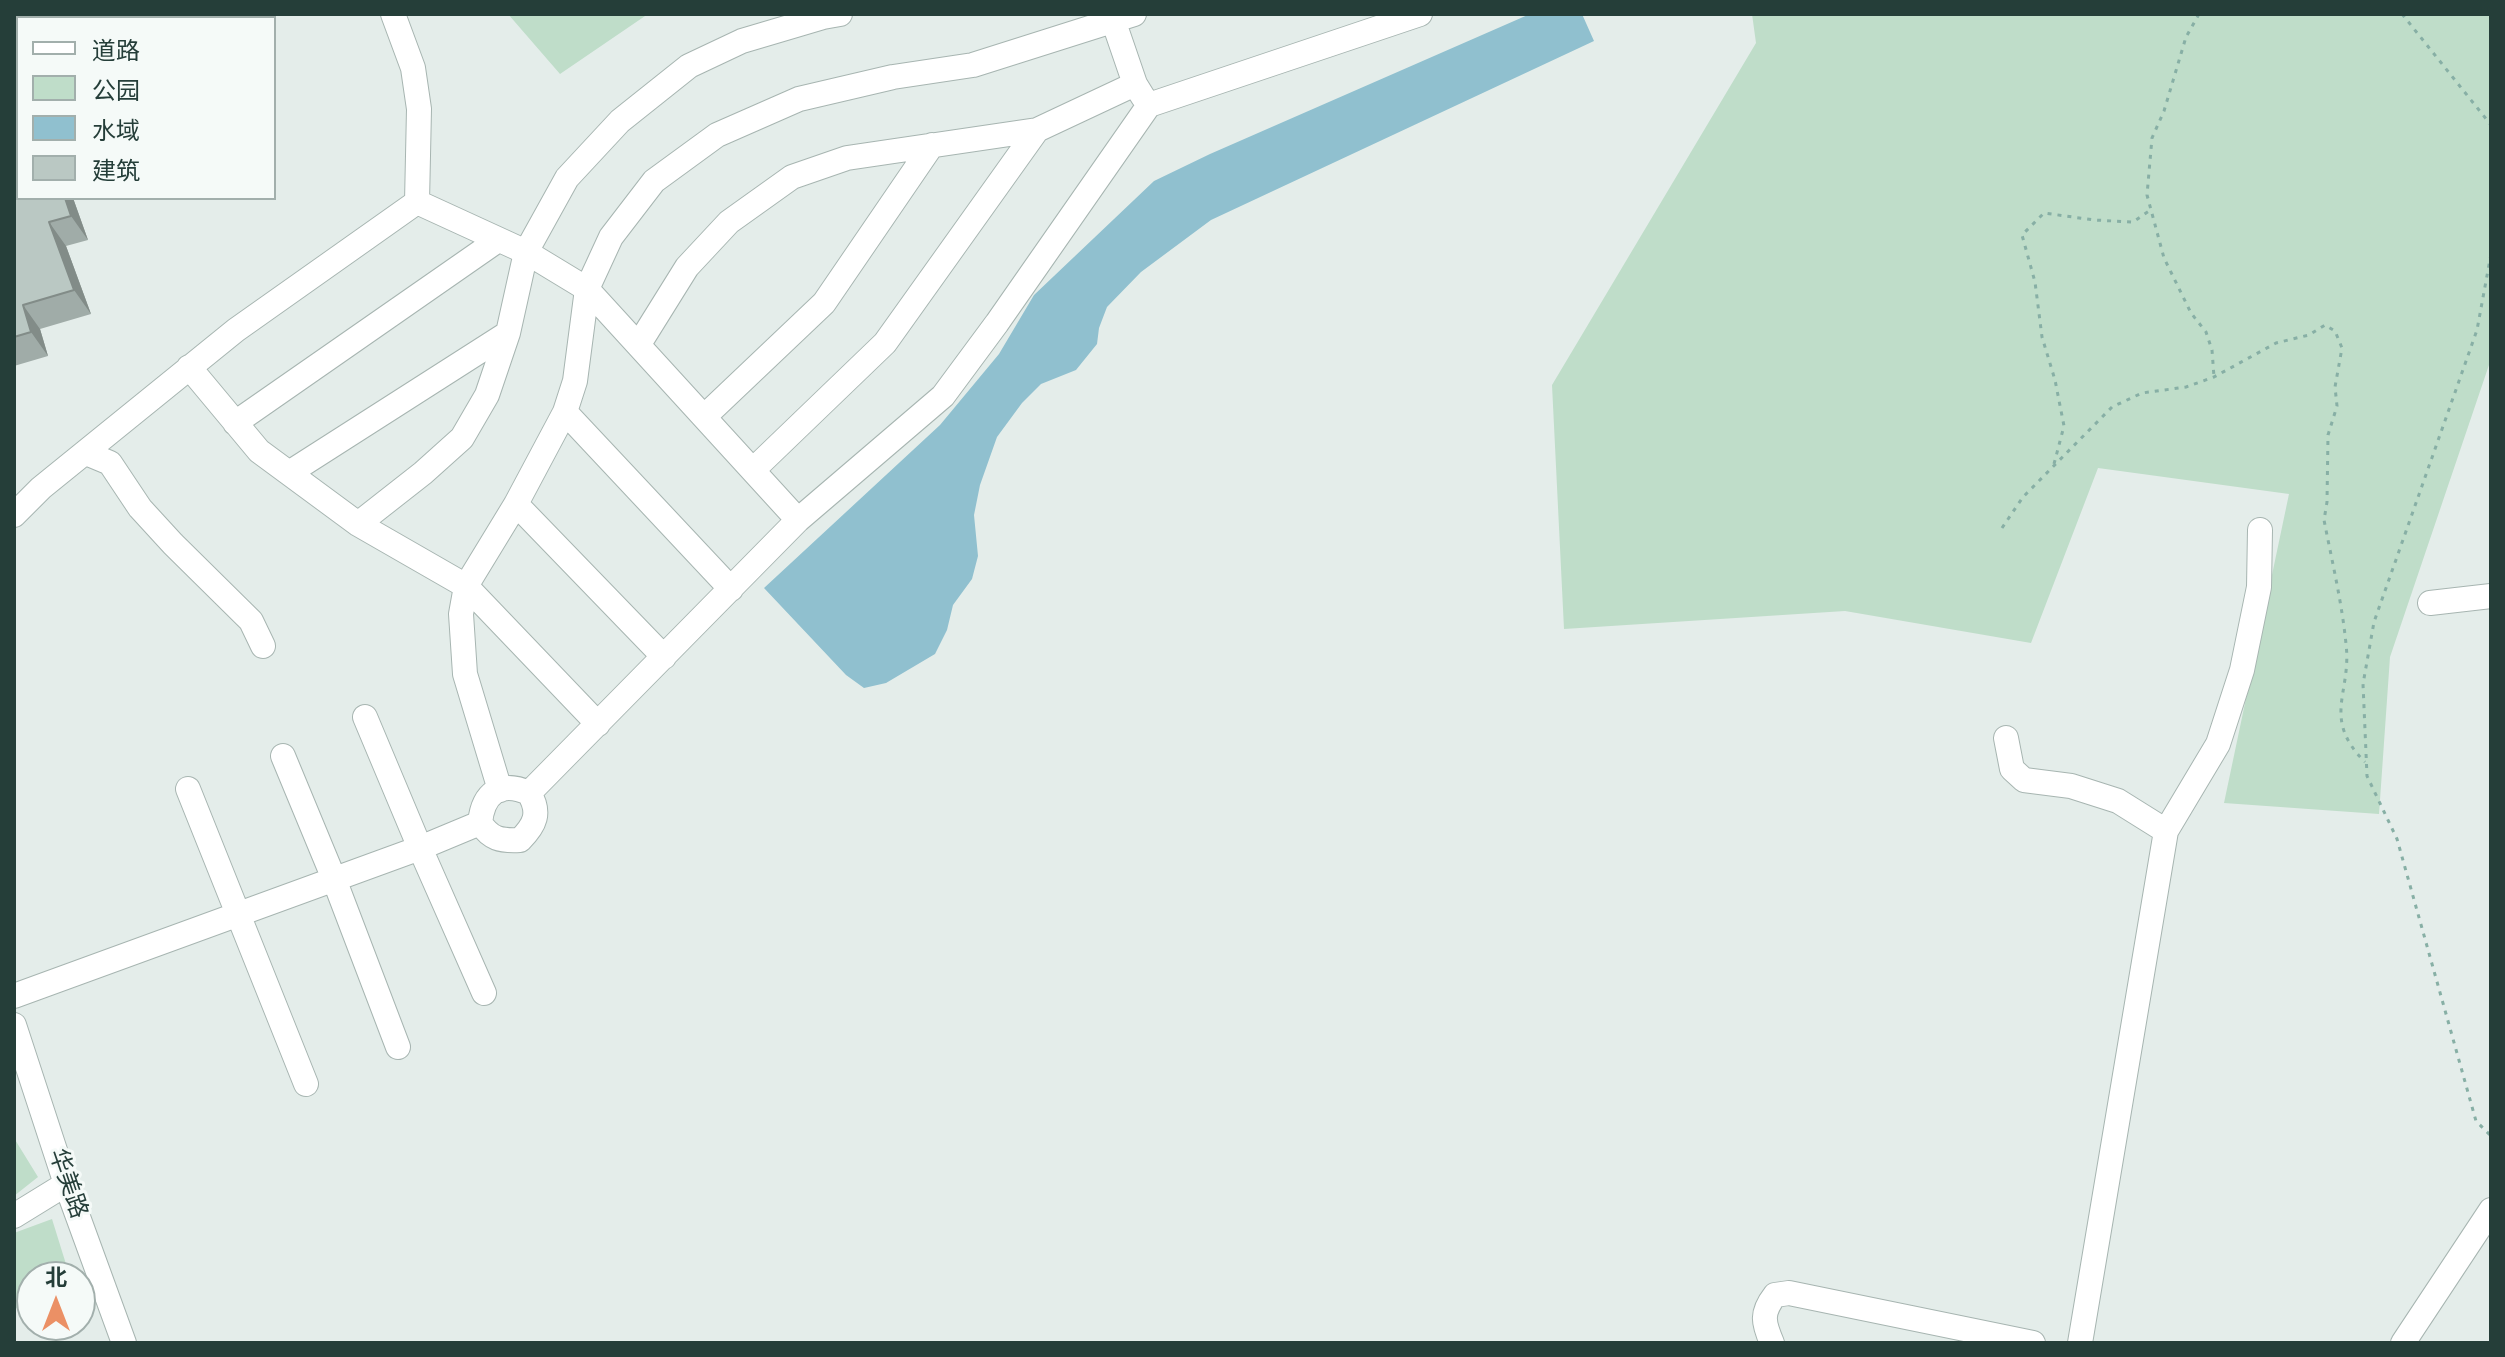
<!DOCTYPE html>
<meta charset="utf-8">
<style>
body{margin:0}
#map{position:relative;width:2505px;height:1357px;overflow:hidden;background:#e4edea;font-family:"Sofia Sans Condensed","Noto Sans SC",sans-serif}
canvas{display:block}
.frame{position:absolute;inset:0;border:16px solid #253e39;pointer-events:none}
.legend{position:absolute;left:16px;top:16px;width:260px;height:184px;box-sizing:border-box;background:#f5faf8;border:2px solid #a2afac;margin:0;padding:10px 14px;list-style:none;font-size:24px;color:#253e39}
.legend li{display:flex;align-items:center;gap:16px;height:40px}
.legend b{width:40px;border:2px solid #a2afac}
.north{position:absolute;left:16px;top:1261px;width:80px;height:80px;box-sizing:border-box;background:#f5faf8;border:2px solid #a2afac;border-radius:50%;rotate:0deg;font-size:22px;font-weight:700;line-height:32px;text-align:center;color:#253e39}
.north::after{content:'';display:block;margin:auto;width:28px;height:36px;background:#eb9065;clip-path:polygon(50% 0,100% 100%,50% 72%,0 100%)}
</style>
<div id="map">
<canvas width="2505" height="1357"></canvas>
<div class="frame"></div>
<ul class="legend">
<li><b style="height:10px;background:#fff"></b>道路</li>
<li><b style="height:22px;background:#bfddc9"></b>公园</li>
<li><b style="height:22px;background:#90c0cf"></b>水域</li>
<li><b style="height:22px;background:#bac8c3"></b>建筑</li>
</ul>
<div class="north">北</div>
</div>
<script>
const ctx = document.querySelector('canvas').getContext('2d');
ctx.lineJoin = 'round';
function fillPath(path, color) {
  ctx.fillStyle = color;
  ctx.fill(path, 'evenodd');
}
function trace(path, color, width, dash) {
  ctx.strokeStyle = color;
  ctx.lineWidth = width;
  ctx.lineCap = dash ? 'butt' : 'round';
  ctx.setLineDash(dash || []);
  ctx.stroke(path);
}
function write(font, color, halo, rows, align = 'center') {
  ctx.font = font + ' "Sofia Sans Condensed","Noto Sans SC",sans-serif';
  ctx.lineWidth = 6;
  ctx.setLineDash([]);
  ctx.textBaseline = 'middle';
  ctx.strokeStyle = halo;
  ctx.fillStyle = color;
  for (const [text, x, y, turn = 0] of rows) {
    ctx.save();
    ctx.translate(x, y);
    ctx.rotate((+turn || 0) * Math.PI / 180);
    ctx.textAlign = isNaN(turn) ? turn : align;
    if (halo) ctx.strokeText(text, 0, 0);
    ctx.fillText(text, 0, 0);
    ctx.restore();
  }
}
fillPath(new Path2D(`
 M508,14H648L560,74Z
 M1752,14H2491V359L2390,657L2379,814L2224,803L2289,494L2098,468L2031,643L1845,611L1564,629L1552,385L1756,43Z
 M14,1138L38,1177L14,1196Z
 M52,1219L70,1277H32V1302L14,1309V1233Z`), '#bfddc9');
fillPath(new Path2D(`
 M1530,14H1582L1594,41L1211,220L1141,272L1107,307L1099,328L1097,344L1076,370L1041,384L1022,403L997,437L980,485L974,515L978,556L972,579L953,605L947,630L935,654L886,683L864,688L846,675L764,588L940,425L999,354L1034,295L1154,181L1210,154Z`), '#90c0cf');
const minor = new Path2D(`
 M393,14L413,68L419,109L417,202
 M1111,14L1135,84L1143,97
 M639,344L687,267L729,222L792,177L847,158L1037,130L1135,84
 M189,367L259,451L358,524L466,586L598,724
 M565,412L731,589
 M705,416L824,303L932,145
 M235,423L498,240
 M86,453L110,463L140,508L173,544L251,621L263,646
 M753,470L885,343L1037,130
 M289,473L508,333
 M516,504L664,657
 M14,515L41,488L236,330L417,202L526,252L587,289L798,520
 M358,524L423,473L462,438L487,395L508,333L526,252L567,178L620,121L689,66L742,41L823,17L840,14
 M2430,603L2491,596
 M365,717L420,848L484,993
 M2006,738L2012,769L2024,780L2071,786L2118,801L2166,831
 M283,756L334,879L398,1047
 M188,789L306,1084
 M500,790L465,674L461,614L466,586L516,504L565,412L575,381L587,289L611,237L654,181L717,135L799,99L893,77L973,65L1134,14
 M480,823C491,839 500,841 520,840C535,825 541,813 529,793
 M14,996L420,848L480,823C483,793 500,780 529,793L798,520L943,396L997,323L1149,105L1420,14
 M14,1025L66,1184L124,1343
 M14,1216L66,1184
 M1772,1343C1763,1322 1761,1313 1775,1295L1789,1293L2033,1343
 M2080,1343L2166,831L2218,744L2242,670L2259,587L2260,530
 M2403,1343L2491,1210`);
trace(minor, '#a7b5b1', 26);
trace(new Path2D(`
 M2199,14L2186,37L2164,111L2152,138L2147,195L2164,258L2191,313L2206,332L2212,350L2214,377
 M2402,14L2491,125
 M2491,254L2477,330L2374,622L2363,684L2367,776L2397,839L2476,1121L2491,1136
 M2054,464L2064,426L2055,380L2042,337L2035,282L2022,235L2044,213L2094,220L2133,222L2149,211
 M2002,528L2023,497L2112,407L2142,393L2186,387L2214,377L2276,343L2309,335L2325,325L2335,331L2342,348L2335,387L2337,406L2328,435L2327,502L2324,520C2332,561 2342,603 2346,644C2352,693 2321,718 2365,762`), '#87afa5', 3, [4, 6]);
trace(minor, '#fff', 24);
fillPath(new Path2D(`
 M14,175L18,198H73L88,240L66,246L91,314L40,329L48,356L14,366Z`), '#a0aca8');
fillPath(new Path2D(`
 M65,198H73L88,240L71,216Z
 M49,222L66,246L91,314L74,290Z
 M23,305L40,329L48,356L31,332Z`), '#828c88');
const building = new Path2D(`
 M18,174V198H65L71,216L49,222L74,290L23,305L31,332L14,337V175Z`);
fillPath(building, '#bac8c3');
trace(building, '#828c88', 2);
write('24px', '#253e39', '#f5faf8', [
 ["华美路",67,1184,71]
]);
</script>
